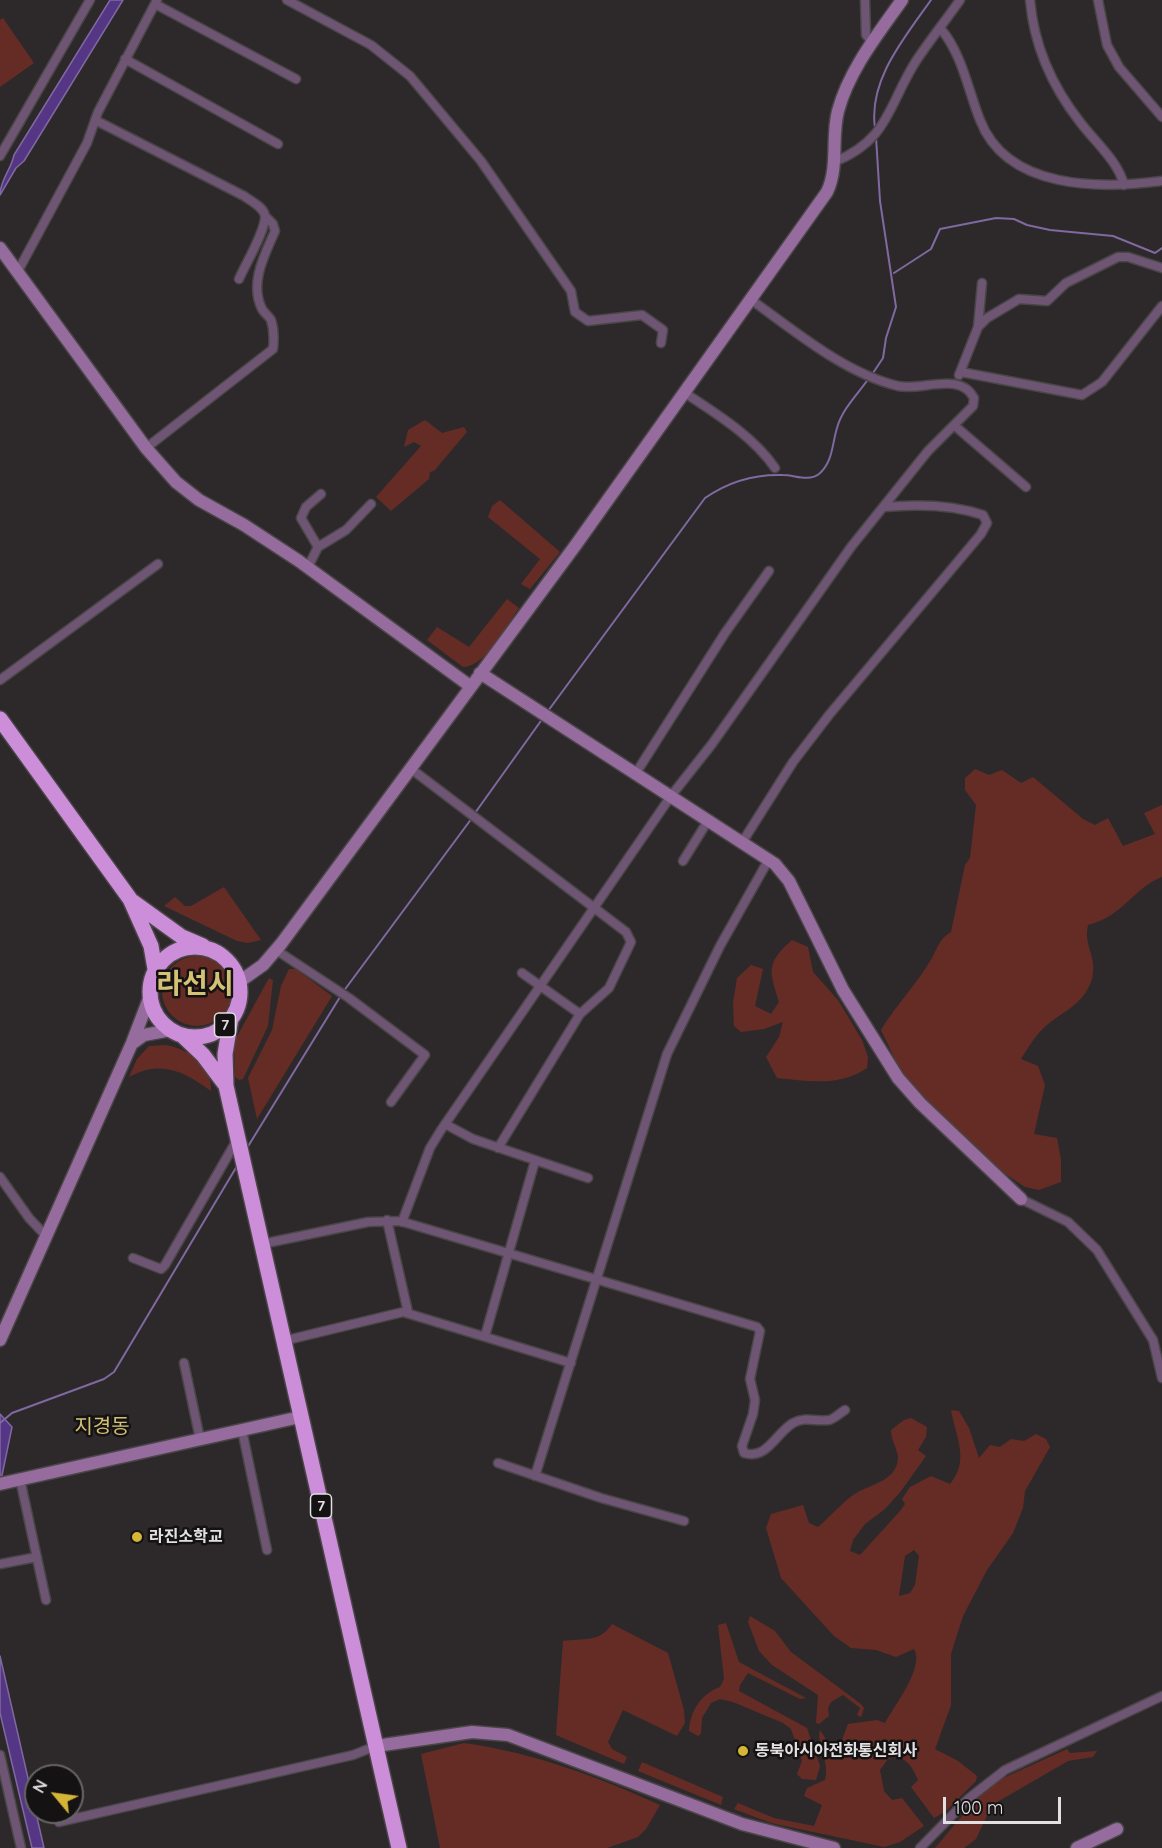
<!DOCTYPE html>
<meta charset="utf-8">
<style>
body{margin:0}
#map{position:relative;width:1162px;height:1848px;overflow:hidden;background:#2d292b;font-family:Quicksand,sans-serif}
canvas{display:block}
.north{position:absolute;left:24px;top:1764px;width:60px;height:60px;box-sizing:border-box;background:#141213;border:2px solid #666465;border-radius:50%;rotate:299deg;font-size:16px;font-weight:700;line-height:24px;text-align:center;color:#e2e0e1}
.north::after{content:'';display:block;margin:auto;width:21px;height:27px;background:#d5b535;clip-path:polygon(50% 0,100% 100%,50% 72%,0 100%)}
.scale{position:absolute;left:943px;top:1797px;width:118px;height:27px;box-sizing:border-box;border:3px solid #e2e0e1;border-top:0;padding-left:8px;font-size:18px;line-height:21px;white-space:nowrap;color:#e2e0e1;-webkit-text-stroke:4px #141213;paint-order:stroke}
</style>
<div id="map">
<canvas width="1162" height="1848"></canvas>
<div class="north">N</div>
<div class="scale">100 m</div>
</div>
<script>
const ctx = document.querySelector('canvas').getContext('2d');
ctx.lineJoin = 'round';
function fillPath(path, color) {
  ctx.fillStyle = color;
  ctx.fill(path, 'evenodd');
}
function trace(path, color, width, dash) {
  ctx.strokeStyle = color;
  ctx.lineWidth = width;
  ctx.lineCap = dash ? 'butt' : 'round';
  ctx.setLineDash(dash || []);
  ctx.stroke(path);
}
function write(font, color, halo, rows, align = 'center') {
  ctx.font = font + ' Quicksand,"Noto Sans KR",sans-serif';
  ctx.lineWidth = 5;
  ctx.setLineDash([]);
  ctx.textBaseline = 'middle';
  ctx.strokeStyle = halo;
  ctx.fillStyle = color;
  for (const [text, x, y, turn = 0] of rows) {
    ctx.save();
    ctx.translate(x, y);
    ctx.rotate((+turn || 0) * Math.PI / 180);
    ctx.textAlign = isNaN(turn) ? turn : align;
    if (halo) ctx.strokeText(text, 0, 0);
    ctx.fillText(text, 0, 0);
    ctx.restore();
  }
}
fillPath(new Path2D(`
 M3,18L34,63L0,87V20Z
 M425,420L442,433L464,427L467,432L434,471L430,472L429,479L391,511L376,497L421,446L414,442L404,447L408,430Z
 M500,500L560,552L530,589L521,584L540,559L488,517L492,506Z
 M507,599L519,608C505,627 487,666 463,667L427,640L437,627L469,647Z
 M975,769L989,775L1002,770L1021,783L1033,777L1083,819L1095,825L1108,818L1123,846L1155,834L1144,813L1162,805V877C1133,888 1124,916 1088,925C1083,947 1098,956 1092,979C1084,1004 1065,1010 1047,1025C1036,1034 1028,1048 1021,1059L1038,1066L1045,1085L1034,1134L1057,1138L1061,1160V1182L1039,1190L1025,1187L1004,1173L916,1090L901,1072L881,1030C896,1005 917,984 932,958C937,948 941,937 951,932L965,865L970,858L976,805L965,790V778Z
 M224,887L261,940L248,943L237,941L164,906L175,897L185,906H191Z
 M792,940L808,947L813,972L838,1000L862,1040L868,1057L867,1068C840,1087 808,1081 777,1078L766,1057L779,1037L783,1022L764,1029L741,1032L734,1026L733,1003L737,978L751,965L763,969L755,1006L771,1014L779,1002C769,970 766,963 792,940Z
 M162 991a35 35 0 1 1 70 0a35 35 0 1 1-70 0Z
 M289,969H296L332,996L257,1119L248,1078L272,1030L281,986Z
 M269,978L273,980L268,1026L243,1079L239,1080L235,1077L234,1042Z
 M166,1045C190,1050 212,1064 211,1091C185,1072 161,1059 129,1077L137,1059L149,1046Z
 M951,1410L959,1411L969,1428L979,1458L990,1445L1000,1447L1011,1439L1024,1441L1036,1434L1046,1439L1050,1447L1025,1491L1023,1508L1013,1533L987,1570L963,1616L951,1654V1705L935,1749L958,1761L977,1776L976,1781L946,1811L934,1818L911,1787L918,1780C912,1766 905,1754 888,1759L880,1770L884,1791L892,1800L902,1798L924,1826L900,1842L884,1847L771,1823L734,1809L738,1803L774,1818L814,1826L822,1805L804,1796L807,1788L825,1780C830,1760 816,1743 820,1730L827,1741L835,1745L841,1742L848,1724L877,1720L885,1723C894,1706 925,1667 914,1649L896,1657L876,1650L851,1648L834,1636L802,1601L781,1578L766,1528L771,1514L803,1505L809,1523L818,1527C831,1516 844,1500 858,1492C872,1484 898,1480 898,1457C897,1448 891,1440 891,1430L904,1420L911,1418L927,1427L926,1437L918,1450L926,1456L901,1491L885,1509L865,1524L853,1540L850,1551L860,1555L901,1510L905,1504L902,1499L910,1487L931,1476L950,1484C970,1460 956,1438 951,1410ZM914,1550L919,1556L915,1585L910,1593L899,1596L905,1556Z
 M750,1616L775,1631L791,1652L861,1704L864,1708L861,1717L857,1715L860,1708L843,1695L831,1702L828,1708L829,1716L819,1724L816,1723L818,1695L772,1665L759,1651L748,1622Z
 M726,1623L739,1662L806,1698L800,1699L748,1673L740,1685L739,1691L807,1728L820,1766L816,1780L802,1779L797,1774L802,1761L791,1729L783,1723L733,1702L720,1699L711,1703L702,1718L701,1734L698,1736L689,1731C690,1711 701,1694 720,1687L724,1679L718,1625Z
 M612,1624L668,1653L684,1710L685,1723L677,1736L623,1710L608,1742L612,1749L627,1757L624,1764L556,1735L563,1641C583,1638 600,1643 612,1624Z
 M464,1743C534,1753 596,1776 660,1805L646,1829L638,1837L607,1848H440L421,1754Z
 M1067,1749L1070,1753L1097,1751L1093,1757L1068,1761L992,1805L976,1839L964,1848H935L988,1785Z
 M642,1762L723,1797L721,1805L638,1771Z`), '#652c26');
const water = new Path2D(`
 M110,0H123L24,161L16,168L0,195C0,180 11,170 14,155Z
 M0,1414L12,1427L0,1485Z
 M0,1656L44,1848H32L0,1713Z`);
fillPath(water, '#543684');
trace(water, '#7f69a0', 1.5);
trace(new Path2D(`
 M875,128C868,80 905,37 931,0
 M894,273L931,249L940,229L996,218L1014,219L1027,225L1050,230L1113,236L1155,253L1162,248
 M873,373L883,358L886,338L896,307L880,201L876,137
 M548,711L705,498C728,482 755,474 783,475C795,475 808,482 819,474C833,462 832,444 837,428C842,409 858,394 869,378
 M475,813L543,718
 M343,992L472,818
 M247,1148L340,997
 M0,1423L12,1413L104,1379L114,1372L237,1166`), '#7f69a0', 2);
const street = new Path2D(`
 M287,0L371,45L410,76L481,161L571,291L575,312L588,321L642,315L663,330L661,343
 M865,0L866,35L872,42
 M1030,0C1034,46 1051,85 1080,122C1095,142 1118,161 1124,185
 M1098,0L1107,45L1119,67L1162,117
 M155,4L296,79
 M940,28C962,53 968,90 980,120C1007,190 1100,189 1162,181
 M125,59L278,144
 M95,120L244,196C251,201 264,207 265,216C266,230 245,265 239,279
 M0,156L90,0
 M834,162C889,140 888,105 916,61C930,40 946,20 960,0
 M18,271L87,143L98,112L157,0
 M978,327L987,318L1019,299L1047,301L1066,283L1118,257H1128L1162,268
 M961,372L1082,395L1102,382L1162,306
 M959,375L978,327L982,283
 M685,393C717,414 754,437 775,468
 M955,426L1026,487
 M146,448L273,349C274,340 274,329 271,320C269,316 264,313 262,309C249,283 265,254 275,231L273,224L265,216
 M318,547L301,518L306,507L321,494
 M308,567L318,547L346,530L371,504
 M0,680L158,564
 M410,768L626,932L631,942L609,988L580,1014L522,973
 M636,773L725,633L769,571
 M743,841L793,762L829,715L981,534L987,523L983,515C951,504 917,504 884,507
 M683,861L709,819
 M276,950L349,998L425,1055L391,1102
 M445,1124L473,1139L588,1178
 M498,1148L580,1014
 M0,1177L29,1218L46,1236
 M1021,1199L1068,1222L1097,1250L1153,1340L1162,1378
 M387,1220L408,1312
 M402,1222L430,1148L441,1130L671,796L712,744L851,547L928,451L973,406L974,398C960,371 923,391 898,386C844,373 795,331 750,299
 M262,1244L368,1222L400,1221L757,1327L760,1331L750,1379L755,1400L753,1414L742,1446L744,1453C767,1460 775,1434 793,1423C806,1416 815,1422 829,1420C834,1419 840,1413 845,1410
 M133,1258L161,1269L165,1265L238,1138
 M485,1336L535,1161
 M283,1341L403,1312L571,1363
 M184,1363L200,1439
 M242,1430L267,1550
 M498,1463L601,1498L684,1521
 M535,1476L667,1054L720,946L769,859
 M20,1479L46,1600
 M0,1564L37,1557
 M0,1755L21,1848
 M59,1822L353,1755L376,1746
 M920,1848L968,1799L1005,1770L1162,1696`);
const secondary = new Path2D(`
 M0,248L146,448L176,482L199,500L244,525L299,561L470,686
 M480,673L775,864L789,881L843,990L898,1078L920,1103L1021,1199
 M239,982L263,965L281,944L575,546L827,192C839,167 831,138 838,111C849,70 878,34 902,0
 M133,1043L144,1035L171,1030
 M0,1340L132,1043L150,996
 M0,1484L300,1417
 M376,1746L472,1732L508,1735L742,1824L834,1848
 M1077,1848L1117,1829`);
const highway = new Path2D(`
 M0,719L130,899L151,946L155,969
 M132,901L182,937L203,946
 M150 992a45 45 0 1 1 90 0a45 45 0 1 1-90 0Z
 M231,1018L225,1054L226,1086L399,1848
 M183,1036L203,1055L224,1083`);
trace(street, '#4a4648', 11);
trace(secondary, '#4a4648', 15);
trace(highway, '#4a4648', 18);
trace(street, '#6f5574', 8);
trace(secondary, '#956c9d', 12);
trace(highway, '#cd8ed9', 15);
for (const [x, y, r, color] of [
 [137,1537,6,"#d5b535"],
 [743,1751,6,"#d5b535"]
]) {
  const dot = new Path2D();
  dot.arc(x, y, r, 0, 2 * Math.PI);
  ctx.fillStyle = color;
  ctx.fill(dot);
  trace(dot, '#141213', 2);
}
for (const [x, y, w] of [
 [225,1025,21],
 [321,1506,21]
]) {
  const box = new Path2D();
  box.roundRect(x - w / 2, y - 12, w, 24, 4.5);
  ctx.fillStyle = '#141213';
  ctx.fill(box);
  trace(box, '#e2e0e1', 1.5);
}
write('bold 15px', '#e2e0e1', null, [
 ["7",225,1025],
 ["7",321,1506]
]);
write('bold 16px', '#e2e0e1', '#141213', [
 ["라진소학교",149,1537],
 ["동북아시아전화통신회사",755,1751]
], 'left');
write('20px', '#d5c174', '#141213', [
 ["지경동",102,1427]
]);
write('bold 28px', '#d5c174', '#141213', [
 ["라선시",195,985]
]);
</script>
